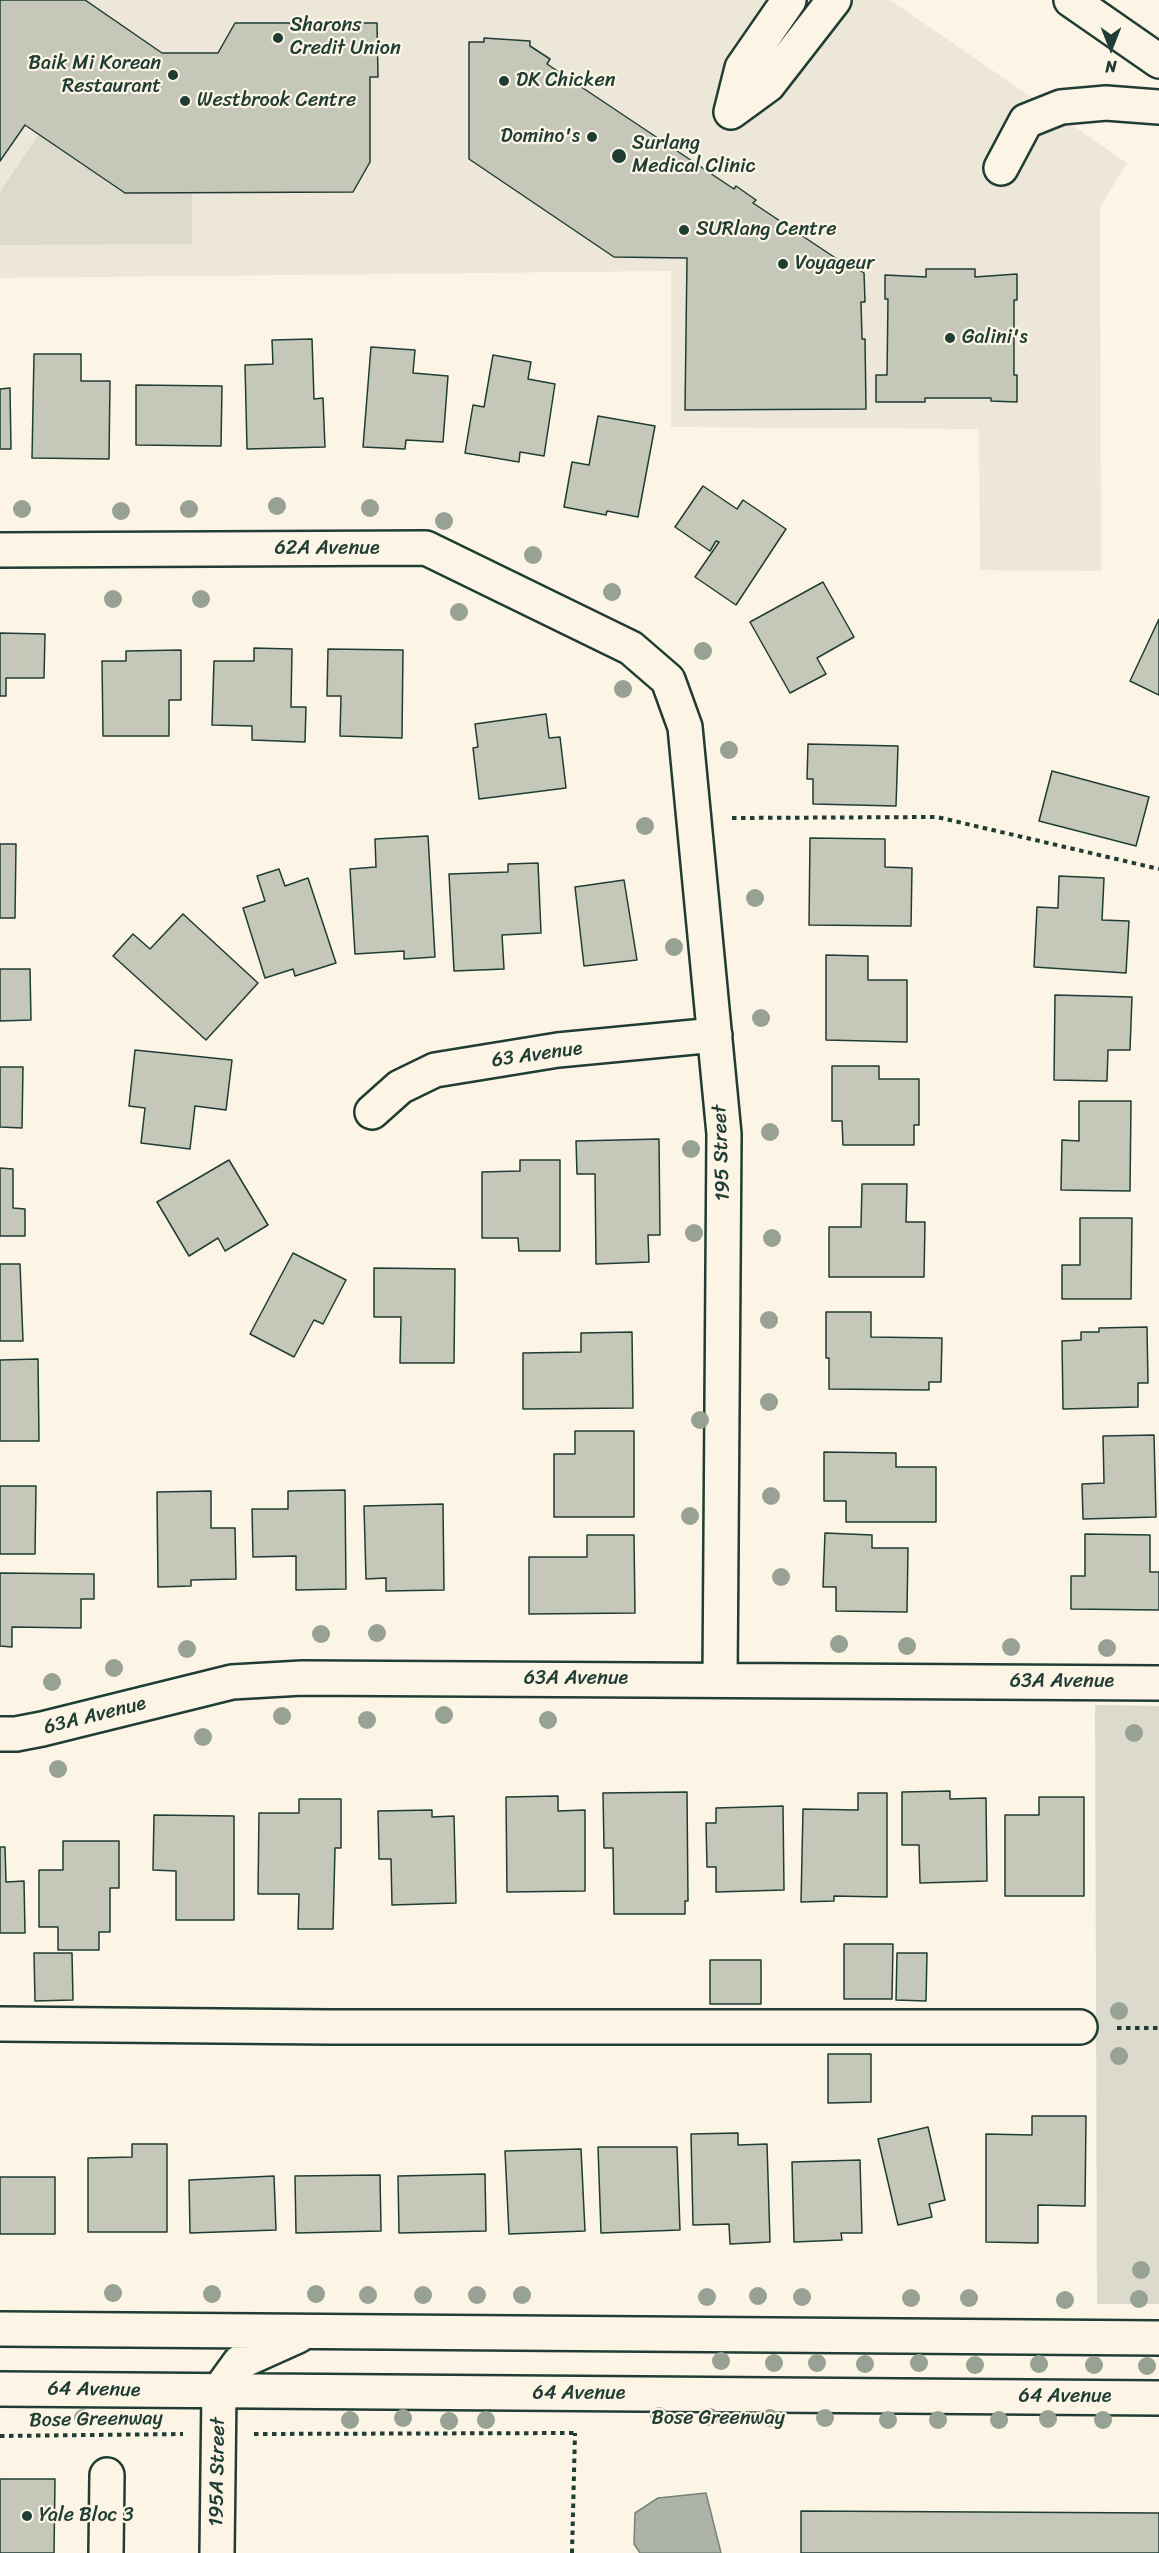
<!DOCTYPE html>
<style>
body{margin:0}
#map{position:relative;width:1159px;height:2553px;overflow:hidden;background:#fcf5e5;font-family:Sriracha,sans-serif}
canvas{display:block}
.north{position:absolute;left:1081px;top:18px;width:60px;height:60px;-webkit-text-stroke:4px #fcf5e5;paint-order:stroke;rotate:180deg;font-size:16px;font-weight:700;line-height:24px;text-align:center;color:#1f3d34}
.north::after{content:'';display:block;margin:auto;width:21px;height:27px;background:#1f3d34;clip-path:polygon(50% 0,100% 100%,50% 72%,0 100%)}
</style>
<div id="map">
<canvas width="1159" height="2553"></canvas>
<div class="north">N</div>
</div>
<script>
const ctx = document.querySelector('canvas').getContext('2d');
ctx.lineJoin = 'round';
function fillPath(path, color) {
  ctx.fillStyle = color;
  ctx.fill(path, 'evenodd');
}
function trace(path, color, width, dash) {
  ctx.strokeStyle = color;
  ctx.lineWidth = width;
  ctx.lineCap = dash ? 'butt' : 'round';
  ctx.setLineDash(dash || []);
  ctx.stroke(path);
}
function write(font, color, halo, rows, align = 'center') {
  ctx.font = font + ' Sriracha,sans-serif';
  ctx.lineWidth = 4.5;
  ctx.setLineDash([]);
  ctx.textBaseline = 'middle';
  ctx.strokeStyle = halo;
  ctx.fillStyle = color;
  for (const [text, x, y, turn = 0] of rows) {
    ctx.save();
    ctx.translate(x, y);
    ctx.rotate((+turn || 0) * Math.PI / 180);
    ctx.textAlign = isNaN(turn) ? turn : align;
    if (halo) ctx.strokeText(text, 0, 0);
    ctx.fillText(text, 0, 0);
    ctx.restore();
  }
}
fillPath(new Path2D(`
 M0,0H890L1127,163L1100,207L1101,571L980,570L979,429L671,427V271L0,278Z`), '#ece7d8');
fillPath(new Path2D(`
 M39,134L124,193H192V244L0,245V192Z
 M1095,1705L1159,1706V2304H1097Z`), '#dcdacc');
const water = new Path2D(`
 M706,2493L721,2553H640L634,2544L635,2513L658,2498Z`);
fillPath(water, '#aeb3a7');
trace(water, '#758479', 1.5);
const building = new Path2D(`
 M0,0H85L162,53H218L235,23H377L378,77H370V162L353,192L125,193L25,125L0,161Z
 M484,38L530,41V46L550,59L547,64L734,189L736,186L756,200L753,203L840,261L842,258L864,273L865,302H861L862,339H865L866,409L685,410L687,258L614,257L469,159V42H484Z
 M926,269H975V277L1017,274V300H1014V375H1017V402L991,401V398H925V402H876V375H887L888,299H885V275L926,277Z
 M312,339L314,399L323,398L325,447L247,449L245,365L273,364L272,340Z
 M371,347L415,350L413,373L448,376L443,442L406,440L405,449L363,447Z
 M34,354H81V381H110L109,459L32,458Z
 M493,355L531,362L528,379L555,384L544,456L520,452L519,462L465,453L473,405L484,407Z
 M136,385L222,386L221,446L136,445Z
 M10,388L11,449H0V389Z
 M598,416L655,426L638,517L607,511L606,515L564,507L572,462L589,465Z
 M703,486L737,509L743,500L786,529L736,605L695,577L719,542L716,541L710,551L675,527Z
 M823,582L854,637L817,658L826,674L790,693L750,622Z
 M1159,619V695L1130,681Z
 M0,633L45,634L44,678H6V696H0Z
 M254,648L292,649L291,707H306L305,742L252,740V726L212,725L214,661H254Z
 M328,649L403,650L402,738L340,736L341,696H327Z
 M181,650V700H169V736H103L102,661H126V651Z
 M546,714L549,738L560,737L566,788L479,799L473,748L478,747L475,724Z
 M808,744L898,746L896,806L813,804V779H807Z
 M1052,771L1149,797L1136,846L1039,821Z
 M428,836L435,957L404,959V951L355,954L350,869L376,867L375,839Z
 M810,838L885,839V867L912,868L911,926L809,925Z
 M0,844H16L15,918H0Z
 M538,863L541,933L502,935L504,969L454,971L449,874L508,872V864Z
 M279,869L285,886L308,878L336,963L295,976L293,969L265,978L243,908L265,901L257,876Z
 M1059,876L1104,878L1102,920L1129,921L1126,973L1034,967L1037,907L1058,908Z
 M624,880L637,960L584,966L575,887Z
 M183,914L258,983L206,1040L113,956L133,934L150,949Z
 M826,955L868,956V980H907V1042L826,1040Z
 M0,969H30L31,1020L0,1021Z
 M1055,995L1132,997L1130,1050H1108L1107,1081L1054,1080Z
 M135,1050L232,1060L226,1110L195,1106L190,1149L141,1143L145,1108L129,1106Z
 M832,1066H879V1079H919V1125H914V1145H843L842,1121H832Z
 M0,1067H23L22,1128L0,1127Z
 M1079,1101H1131L1130,1191L1061,1190L1062,1140L1079,1141Z
 M659,1139L660,1235H648L649,1262L596,1264L595,1174H577L576,1141Z
 M229,1160L268,1225L225,1251L218,1238L189,1256L157,1202Z
 M520,1160H560V1251H519L518,1238H482V1172L520,1171Z
 M0,1168L13,1169V1208L25,1209V1236H0Z
 M862,1184H907L906,1222H925L924,1277H829V1227H861Z
 M1080,1218H1132L1131,1299H1062V1265H1080Z
 M293,1253L346,1280L323,1324L314,1320L294,1357L250,1334Z
 M0,1264H20L23,1341H0Z
 M374,1268L455,1269L454,1363H400L401,1317H374Z
 M826,1312H871V1337L942,1338L941,1382H929V1390L829,1389V1358H826Z
 M1147,1327L1148,1383H1138V1407L1063,1409L1062,1341L1081,1340V1332H1099V1328Z
 M632,1332L633,1408L523,1409V1353L581,1352V1333Z
 M38,1359L39,1441H0V1360Z
 M575,1431H634V1517H554V1454H575Z
 M1154,1435L1156,1517L1083,1519L1082,1484L1104,1483L1103,1436Z
 M824,1452L896,1453V1467H936V1522H846V1501H824Z
 M0,1486H36L35,1554H0Z
 M345,1490L346,1589L296,1590V1556L253,1557L252,1509H288V1491Z
 M211,1491V1528H235L236,1579L191,1580V1586L158,1587L157,1492Z
 M443,1504L444,1590L386,1591V1578L366,1579L364,1506Z
 M825,1533L872,1535V1548H908L907,1612L836,1611V1587H823Z
 M1085,1534L1150,1535V1572H1159V1610L1071,1609V1576H1085Z
 M587,1535H634L635,1613L529,1614V1557H587Z
 M0,1573L94,1574V1599H81V1628L12,1627V1647L0,1646Z
 M950,1791V1799L986,1798L987,1881L920,1883L919,1845H902V1792Z
 M687,1792L688,1901H685V1914H614L613,1848H604L603,1793Z
 M858,1793H887V1897L834,1896V1901L801,1902L803,1809L858,1810Z
 M558,1796V1811L585,1810V1891L507,1892L506,1797Z
 M1039,1797H1084V1896H1005V1815H1039Z
 M299,1799H341V1848H335L333,1929H298L299,1894H258L259,1813H299Z
 M783,1806L784,1890L716,1892V1867H707L706,1823H716V1808Z
 M432,1810V1817L454,1816L456,1903L392,1905L391,1859H379L378,1811Z
 M154,1815L234,1816V1920H176V1871L153,1870Z
 M63,1841H119V1888H110V1932H99V1950H58V1927H39V1870H63Z
 M0,1847H5L6,1882L24,1881L25,1933H0Z
 M844,1944H893L892,1999H844Z
 M34,1953H72L73,2000L35,2001Z
 M897,1953H927L926,2001L896,2000Z
 M710,1960H761V2004H710Z
 M828,2054H871V2102L828,2103Z
 M1032,2116H1086L1085,2206L1038,2205V2243L986,2242V2134L1032,2135Z
 M928,2127L945,2200L929,2204L932,2217L898,2225L878,2139Z
 M738,2133V2145L767,2144L770,2242L730,2244L729,2224L693,2225L691,2134Z
 M132,2144H167V2232H88V2158L132,2157Z
 M598,2147H677L680,2230L601,2233Z
 M581,2149L585,2231L509,2234L505,2151Z
 M860,2160L862,2233H841L842,2240L794,2242L792,2162Z
 M485,2174L486,2231L399,2233L398,2176Z
 M380,2175L381,2231L296,2233L295,2176Z
 M274,2176L276,2230L190,2233L189,2180Z
 M0,2177H55V2234H0Z
 M0,2479H55L54,2553H0Z
 M801,2511L1159,2513V2553H801Z`);
fillPath(building, '#c5c7b9');
trace(building, '#1f3d34', 1.5);
const minor = new Path2D(`
 M789,0L742,68L731,112L768,85L834,0
 M1001,168L1026,121L1061,107L1106,103L1159,107
 M0,550L426,548L631,648L668,680L685,727L724,1134L720,1679
 M372,1112L400,1087L435,1070L558,1050L715,1035
 M0,1734H16L42,1729L232,1682L302,1678L1159,1683
 M0,2024L330,2027H1080
 M106,2553L107,2475
 M217,2553L219,2391`);
const major = new Path2D(`
 M1071,0L1159,61
 M0,2329L1159,2338
 M0,2389L1159,2398
 M219,2391L240,2362L298,2336`);
trace(minor, '#1f3d34', 38);
trace(major, '#1f3d34', 38);
trace(new Path2D(`
 M732,818L937,817L1159,869
 M1117,2028H1159
 M254,2434L576,2433
 M0,2436L183,2434
 M572,2553L575,2433`), '#1f3d34', 4, [4.5, 4.5]);
trace(minor, '#fcf5e5', 33);
trace(major, '#fcf5e5', 33);
ctx.fillStyle = '#97a194';
for (const [x, y] of [
 [277,506],
 [370,508],
 [22,509],
 [189,509],
 [121,511],
 [444,521],
 [533,555],
 [612,592],
 [113,599],
 [201,599],
 [459,612],
 [703,651],
 [623,689],
 [729,750],
 [645,826],
 [755,898],
 [674,947],
 [761,1018],
 [770,1132],
 [691,1149],
 [694,1233],
 [772,1238],
 [769,1320],
 [769,1402],
 [700,1420],
 [771,1496],
 [690,1516],
 [781,1577],
 [377,1633],
 [321,1634],
 [839,1644],
 [907,1646],
 [1011,1647],
 [1107,1648],
 [187,1649],
 [114,1668],
 [52,1682],
 [444,1715],
 [282,1716],
 [367,1720],
 [548,1720],
 [1134,1733],
 [203,1737],
 [58,1769],
 [1119,2011],
 [1119,2056],
 [1141,2270],
 [113,2293],
 [212,2294],
 [316,2294],
 [368,2295],
 [423,2295],
 [477,2295],
 [522,2295],
 [758,2296],
 [707,2297],
 [802,2297],
 [911,2298],
 [969,2298],
 [1139,2299],
 [1065,2300],
 [721,2361],
 [774,2363],
 [817,2363],
 [919,2363],
 [865,2364],
 [1039,2364],
 [975,2365],
 [1094,2365],
 [1147,2366],
 [659,2416],
 [710,2417],
 [83,2418],
 [403,2418],
 [770,2418],
 [825,2418],
 [1048,2419],
 [350,2420],
 [486,2420],
 [888,2420],
 [938,2420],
 [999,2420],
 [1103,2420],
 [449,2421]
]) {
  ctx.beginPath();
  ctx.arc(x, y, 9, 0, 2 * Math.PI);
  ctx.fill();
}
for (const [x, y, r, color] of [
 [278,38,6,"#1f3d34"],
 [173,75,6,"#1f3d34"],
 [504,81,6,"#1f3d34"],
 [185,101,6,"#1f3d34"],
 [592,137,6,"#1f3d34"],
 [619,156,8,"#1f3d34"],
 [684,230,6,"#1f3d34"],
 [783,264,6,"#1f3d34"],
 [950,338,6,"#1f3d34"],
 [27,2516,6,"#1f3d34"]
]) {
  const dot = new Path2D();
  dot.arc(x, y, r, 0, 2 * Math.PI);
  ctx.fillStyle = color;
  ctx.fill(dot);
  trace(dot, '#fcf5e5', 2);
}
write('20px', '#1f3d34', '#fcf5e5', [
 ["Sharons",290,26],
 ["Credit Union",290,49],
 ["Baik Mi Korean",161,64,"right"],
 ["Restaurant",161,87,"right"],
 ["DK Chicken",516,81],
 ["Westbrook Centre",197,101],
 ["Domino's",580,137,"right"],
 ["Surlang",632,144],
 ["Medical Clinic",632,167],
 ["SURlang Centre",696,230],
 ["Voyageur",795,264],
 ["Galini's",962,338],
 ["Yale Bloc 3",39,2516]
], 'left');
write('20px', '#1f3d34', '#fcf5e5', [
 ["62A Avenue",327,549],
 ["63 Avenue",537,1055,-8],
 ["195 Street",722,1153,-92],
 ["63A Avenue",576,1679],
 ["63A Avenue",1062,1682],
 ["63A Avenue",95,1716,-14],
 ["64 Avenue",94,2390,1],
 ["64 Avenue",579,2394],
 ["64 Avenue",1065,2397],
 ["Bose Greenway",718,2419],
 ["Bose Greenway",96,2420,-1],
 ["195A Street",218,2472,-89]
]);
</script>
